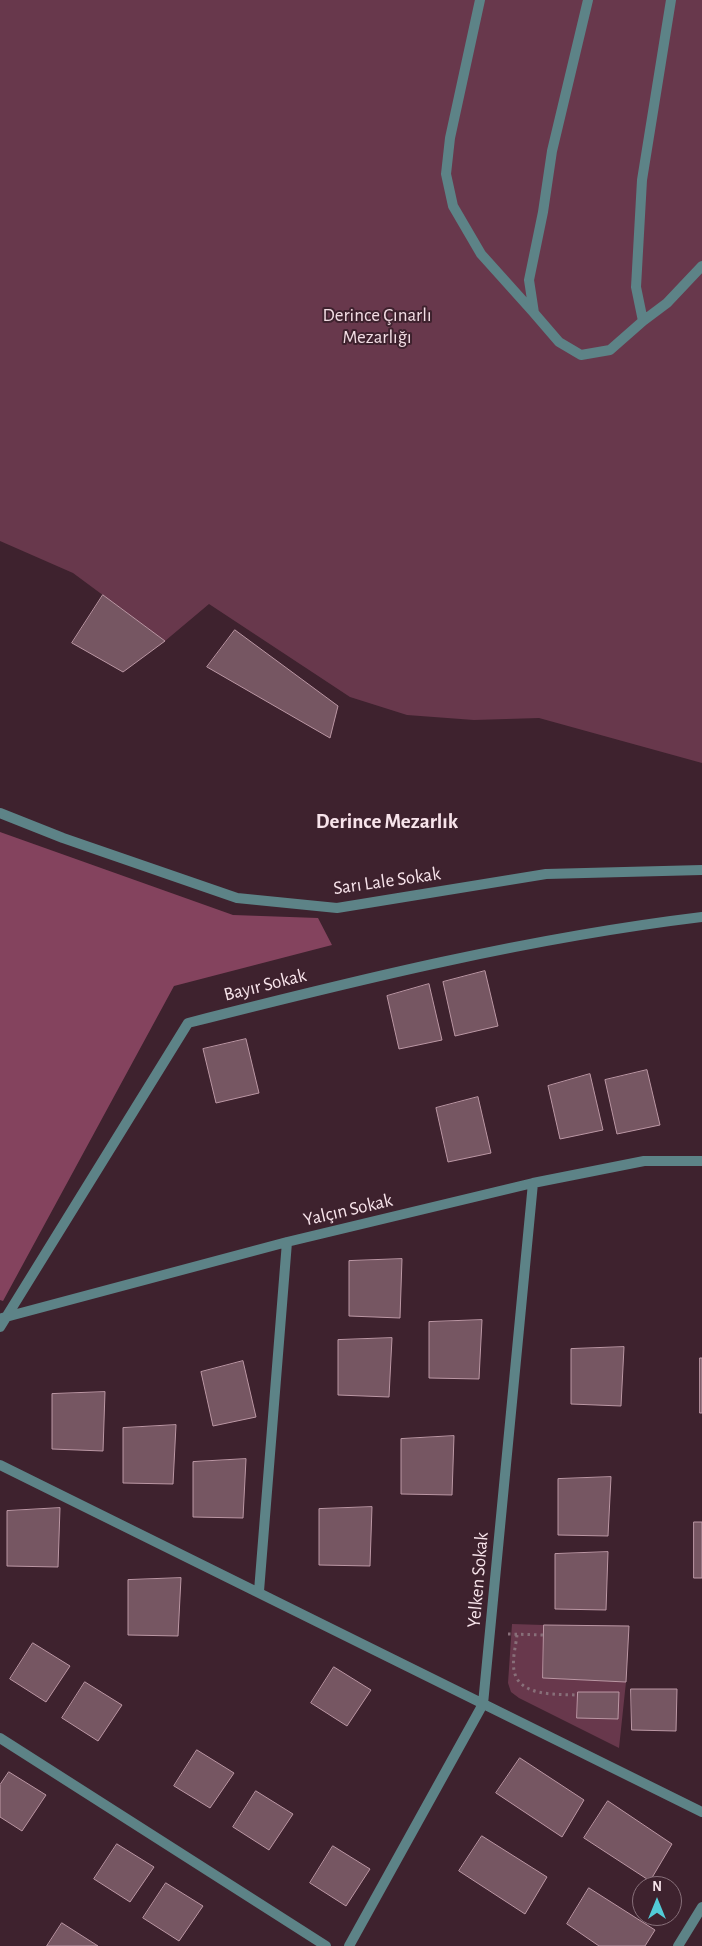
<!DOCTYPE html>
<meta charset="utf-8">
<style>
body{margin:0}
#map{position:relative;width:702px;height:1946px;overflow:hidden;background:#3e222e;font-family:"Alegreya Sans",sans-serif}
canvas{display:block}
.north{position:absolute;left:632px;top:1876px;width:50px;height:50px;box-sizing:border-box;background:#3e222e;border:1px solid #88707a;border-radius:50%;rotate:0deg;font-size:14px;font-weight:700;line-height:20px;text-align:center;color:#f8e4eb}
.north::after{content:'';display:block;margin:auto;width:18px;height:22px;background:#52cbd7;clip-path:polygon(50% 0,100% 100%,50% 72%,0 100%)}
</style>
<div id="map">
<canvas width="702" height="1946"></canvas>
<div class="north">N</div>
</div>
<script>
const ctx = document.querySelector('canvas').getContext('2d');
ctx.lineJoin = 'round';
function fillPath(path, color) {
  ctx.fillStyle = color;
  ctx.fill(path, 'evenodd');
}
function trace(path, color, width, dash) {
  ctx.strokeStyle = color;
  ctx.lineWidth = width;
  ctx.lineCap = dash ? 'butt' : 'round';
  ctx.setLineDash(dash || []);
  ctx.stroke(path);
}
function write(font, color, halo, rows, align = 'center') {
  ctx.font = font + ' "Alegreya Sans",sans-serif';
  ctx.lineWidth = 4;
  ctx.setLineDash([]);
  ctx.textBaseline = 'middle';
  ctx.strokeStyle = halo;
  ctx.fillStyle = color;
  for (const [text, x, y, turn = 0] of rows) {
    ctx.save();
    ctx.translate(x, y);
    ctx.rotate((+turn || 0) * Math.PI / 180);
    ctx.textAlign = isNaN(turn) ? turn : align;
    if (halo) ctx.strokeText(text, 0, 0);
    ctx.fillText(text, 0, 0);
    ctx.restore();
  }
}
fillPath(new Path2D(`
 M0,0H702V763L539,718L474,720L407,715L350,697L209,604L165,641L73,573L0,541Z
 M512,1624L544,1625L543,1678L626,1682L619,1748L519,1698L511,1692L508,1683Z`), '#68384c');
fillPath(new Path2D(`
 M0,832L233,915L318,918L332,945L174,986L3,1301L0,1300Z`), '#84435e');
const building = new Path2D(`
 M103,595L165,641L123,672L72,643Z
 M235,630L338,706L330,738L207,667Z
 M485,971L498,1026L455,1036L443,982Z
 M429,984L442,1040L399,1049L387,996Z
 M246,1039L259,1093L216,1103L203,1049Z
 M647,1070L660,1125L617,1134L605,1080Z
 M590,1074L603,1130L560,1139L548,1086Z
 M478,1097L491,1153L448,1162L436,1108Z
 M402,1259L400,1318L349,1316V1261Z
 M482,1320L479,1379L429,1378V1322Z
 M392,1338L389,1397L338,1395V1340Z
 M624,1347L621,1406L571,1404V1349Z
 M700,1358H702V1413H700Z
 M243,1361L256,1417L213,1426L201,1372Z
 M105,1392L103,1451L52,1449V1394Z
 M176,1425L173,1484L123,1483V1428Z
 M454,1436L452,1495L401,1494V1439Z
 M246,1459L243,1518L193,1517V1462Z
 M611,1477L608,1536L558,1535V1479Z
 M372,1507L370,1566L319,1565V1509Z
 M60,1508L58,1567L7,1566V1511Z
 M694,1522H702V1578H694Z
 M608,1552L606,1610L555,1609V1554Z
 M181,1578L178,1636L128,1635V1580Z
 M544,1625L629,1626L626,1682L543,1678Z
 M33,1643L70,1666L46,1702L10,1679Z
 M334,1667L371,1690L347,1726L311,1703Z
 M85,1682L122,1705L98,1741L62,1718Z
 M631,1689H677L676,1731L632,1730Z
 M578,1692H619L618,1719L577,1718Z
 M197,1750L234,1773L210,1808L174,1786Z
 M520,1758L584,1800L562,1837L496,1793Z
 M9,1772L46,1795L22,1831L0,1817V1785Z
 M256,1791L293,1814L269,1850L233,1827Z
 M608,1801L672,1844L650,1881L584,1838Z
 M482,1836L547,1877L525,1914L459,1871Z
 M117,1844L154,1867L130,1902L94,1879Z
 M333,1846L370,1869L346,1906L310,1883Z
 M166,1883L203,1906L179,1941L143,1918Z
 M589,1888L655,1930L645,1946H599L567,1924Z
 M62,1923L98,1946H47Z`);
fillPath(building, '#765662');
trace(building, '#bb97a4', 1);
trace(new Path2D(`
 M508,1634L544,1635
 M517,1635C516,1645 512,1659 514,1670C518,1697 557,1694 577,1695`), '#886f79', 3, [2.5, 4]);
trace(new Path2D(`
 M480,0L450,138L446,174L453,206L481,254L534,313
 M588,0L552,151L543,212L529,280L534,313L559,342L581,355L610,350L643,321
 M671,0L642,180L636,287L643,321L667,303L702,266`), '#5d8387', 10);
trace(new Path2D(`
 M0,813L63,838L237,898L337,908L546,874L702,870
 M2,1318L287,1242L533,1183L644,1161H702
 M0,1327L188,1023C357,980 528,938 702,917
 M0,1465L702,1812
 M259,1591L287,1242
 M0,1738L326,1946
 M349,1946L483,1704L533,1183
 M678,1946L702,1907`), '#5d8387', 10);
write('19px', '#f2dde4', '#3e222e', [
 ["Derince Çınarlı",377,315],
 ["Mezarlığı",377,337]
]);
write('19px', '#f8e4eb', '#3e222e', [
 ["Sarı Lale Sokak",387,881,-8],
 ["Bayır Sokak",265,985,-14],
 ["Yalçın Sokak",348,1210,-13],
 ["Yelken Sokak",478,1580,-85]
]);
write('bold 21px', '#f8e4eb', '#3e222e', [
 ["Derince Mezarlık",387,822]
]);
</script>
